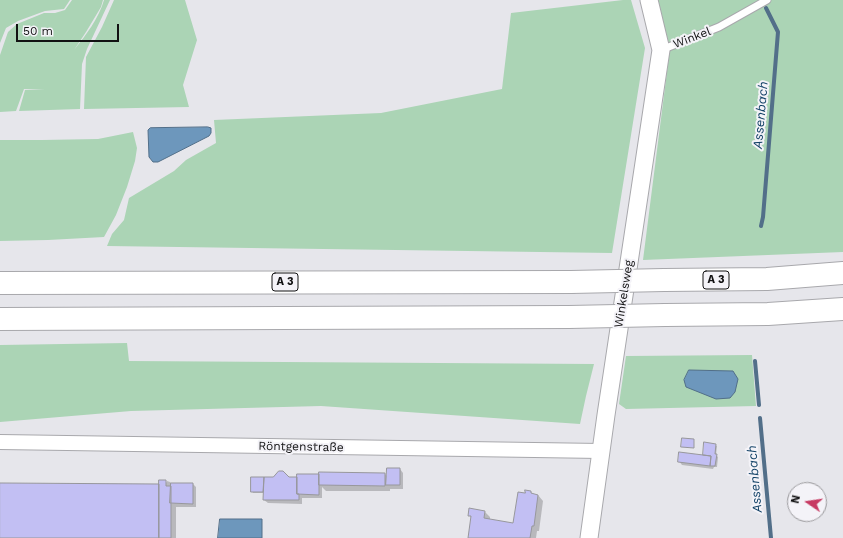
<!DOCTYPE html>
<meta charset="utf-8">
<style>
body{margin:0}
#map{position:relative;width:843px;height:538px;overflow:hidden;background:#e6e6eb;font-family:"Work Sans",sans-serif}
canvas{display:block}
.north{position:absolute;left:787px;top:482px;width:40px;height:40px;box-sizing:border-box;background:#f4f3f8;border:1px solid #9a999c;border-radius:50%;rotate:283deg;font-size:11px;font-weight:700;line-height:16px;text-align:center;color:#121213}
.north::after{content:'';display:block;margin:auto;width:14px;height:18px;background:#c73962;clip-path:polygon(50% 0,100% 100%,50% 72%,0 100%)}
.scale{position:absolute;left:16px;top:24px;width:103px;height:18px;box-sizing:border-box;border:2px solid #121213;border-top:0;padding-left:5px;font-size:12px;line-height:14px;white-space:nowrap;color:#121213;-webkit-text-stroke:3px #f4f3f8;paint-order:stroke}
</style>
<div id="map">
<canvas width="843" height="538"></canvas>
<div class="north">N</div>
<div class="scale">50 m</div>
</div>
<script>
const ctx = document.querySelector('canvas').getContext('2d');
ctx.lineJoin = 'round';
function fillPath(path, color) {
  ctx.fillStyle = color;
  ctx.fill(path, 'evenodd');
}
function trace(path, color, width, dash) {
  ctx.strokeStyle = color;
  ctx.lineWidth = width;
  ctx.lineCap = dash ? 'butt' : 'round';
  ctx.setLineDash(dash || []);
  ctx.stroke(path);
}
function write(font, color, halo, rows, align = 'center') {
  ctx.font = font + ' "Work Sans",sans-serif';
  ctx.lineWidth = 4;
  ctx.setLineDash([]);
  ctx.textBaseline = 'middle';
  ctx.strokeStyle = halo;
  ctx.fillStyle = color;
  for (const [text, x, y, turn = 0] of rows) {
    ctx.save();
    ctx.translate(x, y);
    ctx.rotate((+turn || 0) * Math.PI / 180);
    ctx.textAlign = isNaN(turn) ? turn : align;
    if (halo) ctx.strokeText(text, 0, 0);
    ctx.fillText(text, 0, 0);
    ctx.restore();
  }
}
fillPath(new Path2D(`
 M0,0H70L64,9L45,11L18,21L6,28L0,43Z
 M72,0H103L101,7L86,32L74,50C86,35 99,18 104,0H110L87,49L82,64L80,109L19,111L25,90H45L56,74L45,90L24,89L16,111L0,112V55L8,32L17,24L44,13H55L65,10Z
 M114,0H185L197,40L183,85L189,107L84,109L86,57L102,27Z
 M623,0H631L645,48L612,253L107,246L112,234L124,220L129,198L174,171L186,160L216,143L214,120L381,113L502,89L511,13Z
 M657,0H843V252L643,260L670,48Z
 M133,132L137,148L135,161L127,187L116,215L104,237L48,240L0,241V140H42L98,139Z
 M127,343L129,361L594,364L586,396L580,424L321,406L131,411L0,422V345Z
 M752,355L756,406L626,409L619,404L626,356Z`), '#abd4b5');
const water = new Path2D(`
 M208,127L211,128V133L209,136L158,162H153L149,157L148,130L150,128Z
 M689,370L733,371L738,379L735,392L730,398L716,399L686,387L684,380Z
 M220,519H262V538H218Z`);
fillPath(water, '#6d97bc');
trace(water, '#526f89', 1);
fillPath(new Path2D(`
 M715,445L717,446L716,455L718,457L717,467H714L713,469L682,465L679,461L703,456Z
 M400,469L403,473V489H390V491H326L322,487V498H302V504L268,503L264,500L265,493H253L252,491V478H289L385,474L387,476Z
 M166,481L167,483V481L170,482L172,484H193L196,487V507H176V538H0V484L160,485Z
 M531,492L534,495H538L543,501L539,531H537L536,538H469L472,518L469,515L485,512L490,517V520L514,524L526,494Z`), '#0003');
trace(new Path2D(`
 M761,226L763,217L778,32L766,8
 M755,361L759,405
 M760,418L771,538`), '#526f89', 4);
const building = new Path2D(`
 M682,438L694,439V448L681,447Z
 M704,442L716,444L715,454H717L715,466H710L711,456L703,455Z
 M679,452L711,456L710,466L678,462Z
 M387,468H400V485H386Z
 M279,471H283L289,477H297V494H299V500H263L264,477H273Z
 M319,472L385,473V486L319,485Z
 M297,474H319V495L297,494Z
 M251,477H264L263,492H251Z
 M159,480H166V486H171V538H159Z
 M0,483L159,484V538H0Z
 M171,483H193V504L170,503Z
 M525,490L531,491V493L538,495L534,526H532L530,538H468L471,516H468L469,508L485,511L484,518L513,523L518,492L525,493Z`);
fillPath(building, '#c2bff3');
trace(building, '#97979b', 1);
const service = new Path2D(`
 M661,50L719,27L767,0`);
const minor = new Path2D(`
 M0,442L601,451`);
const tertiary = new Path2D(`
 M589,538L606,415L661,50L649,0`);
const motorway = new Path2D(`
 M664,280L767,279L843,273
 M0,283L571,282
 M665,315L768,314L843,309
 M0,319L569,317`);
trace(service, '#a8a8ac', 9);
trace(minor, '#a8a8ac', 16);
trace(tertiary, '#a8a8ac', 19);
trace(motorway, '#a8a8ac', 24);
trace(service, '#fff', 7);
trace(minor, '#fff', 14);
trace(tertiary, '#fff', 17);
trace(motorway, '#fff', 22);
const motorwayBridge = new Path2D(`
 M571,282L664,280
 M569,317L665,315`);
trace(motorwayBridge, '#a8a8ac', 24, []);
trace(motorwayBridge, '#fff', 22);
for (const [x, y, w] of [
 [716,280,26],
 [285,282,26]
]) {
  const box = new Path2D();
  box.roundRect(x - w / 2, y - 9, w, 18, 3);
  ctx.fillStyle = '#f4f3f8';
  ctx.fill(box);
  trace(box, '#121213', 1);
}
write('bold 11px', '#121213', null, [
 ["A 3",716,280],
 ["A 3",285,282]
]);
write('12px', '#121213', '#f4f3f8', [
 ["Winkel",692,38,-21],
 ["Winkelsweg",624,294,-81],
 ["Röntgenstraße",301,447,1]
]);
write('italic 13px', '#114166', '#f4f3f8', [
 ["Assenbach",761,115,-85],
 ["Assenbach",755,479,-95]
]);
</script>
